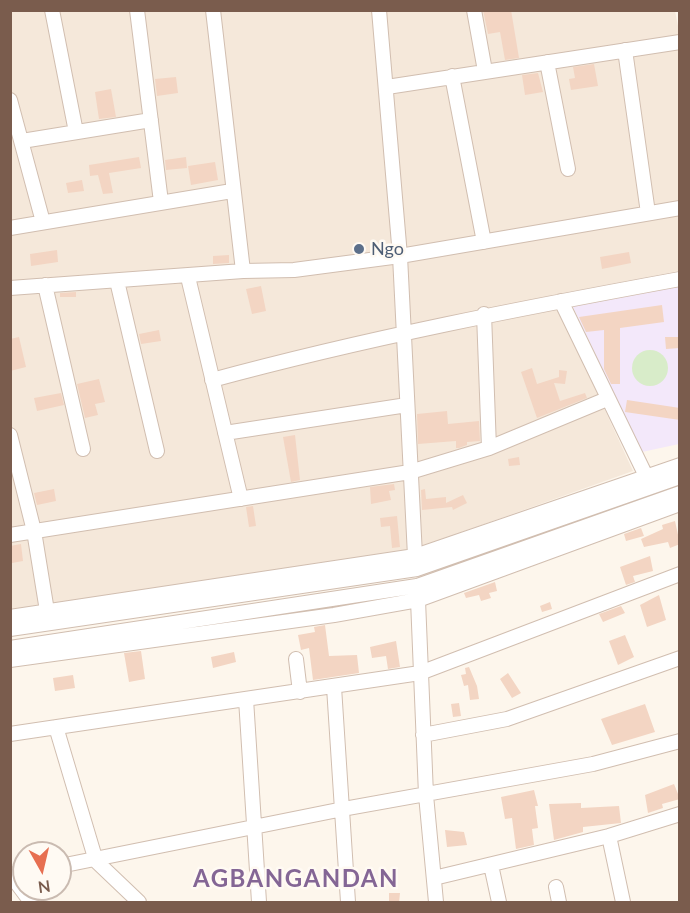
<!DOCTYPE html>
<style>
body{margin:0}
#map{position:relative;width:690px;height:913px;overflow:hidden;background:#fdf6ec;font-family:Lato,sans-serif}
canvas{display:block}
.frame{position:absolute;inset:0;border:12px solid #7a5c4d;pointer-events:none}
.north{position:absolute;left:12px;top:841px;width:60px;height:60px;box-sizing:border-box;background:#fffaf3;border:2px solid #cabbb1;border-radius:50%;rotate:172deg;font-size:16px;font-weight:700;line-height:24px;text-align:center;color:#7a5c4d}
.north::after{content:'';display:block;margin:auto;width:21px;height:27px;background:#e76f51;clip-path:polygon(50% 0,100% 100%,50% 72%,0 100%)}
</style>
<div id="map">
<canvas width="690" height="913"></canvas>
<div class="frame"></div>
<div class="north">N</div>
</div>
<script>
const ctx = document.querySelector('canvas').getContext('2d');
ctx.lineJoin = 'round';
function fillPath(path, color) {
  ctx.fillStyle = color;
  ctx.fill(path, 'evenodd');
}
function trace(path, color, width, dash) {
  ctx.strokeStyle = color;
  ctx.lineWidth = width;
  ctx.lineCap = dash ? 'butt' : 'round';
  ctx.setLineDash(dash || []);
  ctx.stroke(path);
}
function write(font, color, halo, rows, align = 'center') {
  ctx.font = font + ' Lato,sans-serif';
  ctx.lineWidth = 5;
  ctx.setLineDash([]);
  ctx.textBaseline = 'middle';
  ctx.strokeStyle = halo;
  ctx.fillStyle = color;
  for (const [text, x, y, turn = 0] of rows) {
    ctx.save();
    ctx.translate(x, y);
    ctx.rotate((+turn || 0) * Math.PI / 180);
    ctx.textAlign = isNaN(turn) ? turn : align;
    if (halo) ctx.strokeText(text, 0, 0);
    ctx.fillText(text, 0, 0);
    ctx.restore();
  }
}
fillPath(new Path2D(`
 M10,11H675L680,36L679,271L552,295L633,471L403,553L11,610Z`), '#f5e8da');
fillPath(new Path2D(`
 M679,285V444L642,452L571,303Z`), '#f3e8fa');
fillPath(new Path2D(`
 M632 368a18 18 0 1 1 36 0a18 18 0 1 1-36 0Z`), '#d8ecc9');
fillPath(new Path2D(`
 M483,10H511L519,58L505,60L500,32L488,34Z
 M594,64L598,86L571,90L569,79L575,78L573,67Z
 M538,73L543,92L525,95L522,75Z
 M176,77L178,93L157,96L155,79Z
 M111,89L116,117L99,119L95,92Z
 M139,157L141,168L109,173L113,193L103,194L98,175L90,176L89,165Z
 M186,157L187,168L166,170L165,160Z
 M215,162L218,180L191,185L188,166Z
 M82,180L84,191L68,193L66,183Z
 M57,250L58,262L31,266L30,254Z
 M629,252L631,263L602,269L600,257Z
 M229,255V263L213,264V256Z
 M261,286L266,311L252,314L246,289Z
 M76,292V297H60V293Z
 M662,305L664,322L620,328V384H611L604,369V330L586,332L579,317Z
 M159,330L161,341L141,344L139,334Z
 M19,337L26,367L10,371V339Z
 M665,337H680V348L666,349Z
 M532,368L537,384L559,377V370L567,371L565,384L554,383L560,401L585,393L587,398L537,418L521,372Z
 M99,379L105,402L95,404L98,415L85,418L77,384Z
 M61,393L64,405L37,411L34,398Z
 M627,400L680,408V420L625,412Z
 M447,411L448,424L479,421L480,441L467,442V445L459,448H456V441L418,444L417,414Z
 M295,435L300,480L291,482L283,437Z
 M519,457L520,465L509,466L508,459Z
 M394,484L395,490L389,491L391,500L371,504L370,487Z
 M54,489L56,501L37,505L34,493Z
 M425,489L426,499L446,497V503L463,495L467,503L453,510L452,507L422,510L421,490Z
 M253,506L256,526L249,527L246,507Z
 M397,516L400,547L392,548L390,526L381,527L380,518Z
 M675,521L680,544L670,548L668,542L644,547L641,539L663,529L662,525Z
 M641,528L644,536L626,541L624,534Z
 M21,544L23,561L12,563L10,546Z
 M650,556L653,571L633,576L635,582L626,585L620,567Z
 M495,582L497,591L489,593L491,598L481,601L479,595L466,598L464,593Z
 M659,595L666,620L647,627L640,605Z
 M550,602L552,609L542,612L540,606Z
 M621,606L625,613L603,622L599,614Z
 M325,625L329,656L357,655L359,673L313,680L309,648L301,650L298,635L315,632L314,627Z
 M625,635L634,657L618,665L609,641Z
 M396,641L400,667L388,669L386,656L372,658L370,647Z
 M141,651L145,679L129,682L124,653Z
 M234,652L236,662L213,668L211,657Z
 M469,667L477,686L479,699L470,700L468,685L464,686L461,675L466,674L465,668Z
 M508,673L521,693L512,698L500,679Z
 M73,675L75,688L55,691L53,678Z
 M459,703L461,716L453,717L451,704Z
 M645,704L655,732L612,745L601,719Z
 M674,784L680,799L662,804L663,808L648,813L645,795Z
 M534,790L538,806H535L538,828L532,829L534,845L516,849L512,818L505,819L501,797Z
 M581,803V808L619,806L621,823L583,827V832L554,840L549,804Z
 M445,830L464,832L467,845L447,847Z
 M389,893H400L399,903H389Z`), '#f3d5c3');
const minor = new Path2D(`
 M52,10L76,132
 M137,10L161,202
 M213,10L243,271
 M379,10L400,256L415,556
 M474,10L485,71
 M625,50L648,213
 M547,62L568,169
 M452,76L484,242
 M387,87L680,42
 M10,100L43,222
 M22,141L151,120
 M10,228L232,191
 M188,277L241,499
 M117,281L157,451
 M45,285L83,449
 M10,288L243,271L294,270L400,256L680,208
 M561,301L646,476
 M484,314L489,448
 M212,380C367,338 522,308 680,279
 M225,433L407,405
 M10,435L34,531L47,611
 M10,535L410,472L489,448L607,399
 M418,600L426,795L436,902
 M10,617L415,556L680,465
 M10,629L417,569L680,477
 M10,648L417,586L680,493
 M296,659L300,692
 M10,660L334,615L418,600L680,504
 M334,687L348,902
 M246,699L259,902
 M56,727L96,861L139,902
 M10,734L420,673L680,574
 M423,735L507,719L680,658
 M609,836L623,902
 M491,865L499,902
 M60,866L343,809L593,764L680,741
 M10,874L31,902
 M434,878L609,836L680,814
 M556,887L559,902`);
trace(minor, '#d1beb0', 16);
trace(minor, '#fff', 14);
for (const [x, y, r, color] of [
 [359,249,6,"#5c6f8a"]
]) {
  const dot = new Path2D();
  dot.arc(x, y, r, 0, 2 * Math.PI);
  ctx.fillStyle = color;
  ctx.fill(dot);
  trace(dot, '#fffaf3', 2);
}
write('18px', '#4e5e75', '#fffaf3', [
 ["Ngo",371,249]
], 'left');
ctx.letterSpacing = '1.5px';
write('bold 24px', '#846695', '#fffaf3', [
 ["AGBANGANDAN",296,879]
]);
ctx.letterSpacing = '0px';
</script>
